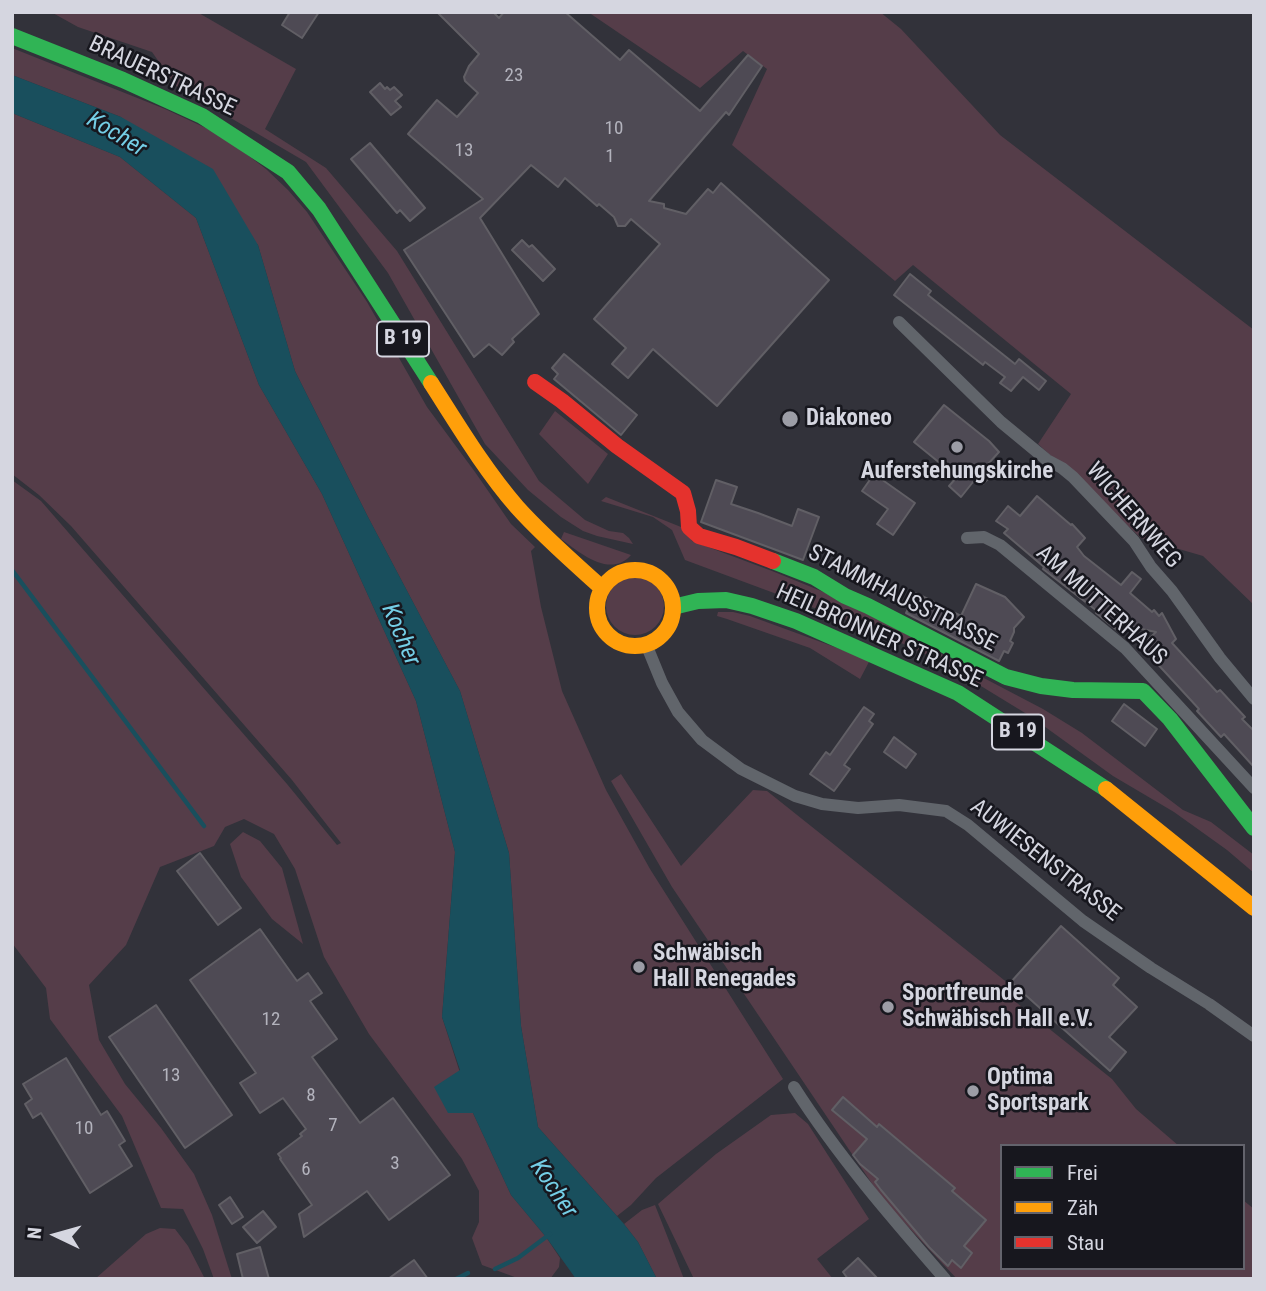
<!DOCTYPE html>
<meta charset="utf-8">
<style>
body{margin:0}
#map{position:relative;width:1266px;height:1291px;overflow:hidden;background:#32323a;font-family:"Roboto Condensed",sans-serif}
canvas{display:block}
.frame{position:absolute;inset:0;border:14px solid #d5d6e0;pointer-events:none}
.legend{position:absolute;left:1000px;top:1144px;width:245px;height:126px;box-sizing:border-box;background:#17171e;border:2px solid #63636c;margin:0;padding:9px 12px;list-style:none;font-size:21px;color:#d5d6e0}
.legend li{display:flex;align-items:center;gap:14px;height:35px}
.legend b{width:35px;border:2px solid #63636c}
.north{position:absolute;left:21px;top:1200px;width:70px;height:70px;-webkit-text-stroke:5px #17171e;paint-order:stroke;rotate:275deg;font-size:19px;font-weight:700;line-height:28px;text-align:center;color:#d5d6e0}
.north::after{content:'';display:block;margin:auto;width:24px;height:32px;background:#d5d6e0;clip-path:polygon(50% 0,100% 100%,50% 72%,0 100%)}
</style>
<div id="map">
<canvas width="1266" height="1291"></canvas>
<div class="frame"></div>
<ul class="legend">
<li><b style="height:9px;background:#30b455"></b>Frei</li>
<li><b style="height:9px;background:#ff9f0a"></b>Zäh</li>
<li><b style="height:9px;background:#e5322d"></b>Stau</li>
</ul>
<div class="north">N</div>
</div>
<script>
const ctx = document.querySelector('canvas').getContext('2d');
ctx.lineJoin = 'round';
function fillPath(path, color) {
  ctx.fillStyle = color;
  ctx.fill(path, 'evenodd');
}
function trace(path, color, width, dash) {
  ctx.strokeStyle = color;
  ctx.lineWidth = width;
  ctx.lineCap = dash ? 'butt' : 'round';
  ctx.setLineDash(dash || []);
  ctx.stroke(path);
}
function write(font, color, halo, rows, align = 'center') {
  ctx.font = font + ' "Roboto Condensed",sans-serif';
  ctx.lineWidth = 5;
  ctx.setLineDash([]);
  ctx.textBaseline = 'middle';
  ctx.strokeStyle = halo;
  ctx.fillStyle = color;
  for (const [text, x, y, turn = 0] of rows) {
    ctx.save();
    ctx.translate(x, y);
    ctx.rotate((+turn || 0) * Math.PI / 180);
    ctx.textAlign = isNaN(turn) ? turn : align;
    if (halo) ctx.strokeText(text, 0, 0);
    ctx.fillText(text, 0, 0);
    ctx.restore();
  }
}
fillPath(new Path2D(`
 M51,12H197L296,69L265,129L326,168L397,251L539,481L585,520L609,531L623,533L629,538L633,544L597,536L583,531L561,517L528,490L485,444L388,273L306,162L176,86L152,52L78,27Z
 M588,12H880L901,29L1000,135L1254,330V605L1203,556L1141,538L1038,444L1071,394L913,265L895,281L732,145L767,69L743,51L700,88Z
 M12,48L165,109L221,135L266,169L288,190L307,212L367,302L427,407L475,472L511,524L535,547L531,551L541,607L562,691L606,790L650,869L783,1079L656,1178L631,1205L617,1216L538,1127L521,1026L509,853L460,691L368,517L295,371L258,245L121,117L12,75Z
 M12,113L120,157L196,218L259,385L322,494L416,701L455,852L442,1017L473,1113L511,1195L546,1237L560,1258L559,1267L550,1279H520L482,1265L472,1238L479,1222V1191L462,1159L369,1034L324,957L295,869L274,834L244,819L225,827L214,846L160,867L126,945L89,985L99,1040L125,1084L161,1128L194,1174L212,1215L232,1279H214L203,1249L183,1209L161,1208L122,1116L50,1019L46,988L12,943V480L41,501L287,784L337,845L341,843L292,780L71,526L39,495L12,474Z
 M555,411L608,454L588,484L539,434Z
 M606,497L686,529L692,541L772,571L853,604L980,676L1043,709L1082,733L1183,810L1211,822L1254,855V873L1227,850L1174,812L1113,776L1030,716L940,661L871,629L685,560L672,530L653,517L601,501Z
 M564,532L631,555C610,579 579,552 561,539Z
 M606 606a29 29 0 1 1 58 0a29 29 0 1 1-58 0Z
 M718,612H733L750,616L870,660L860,679L810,648L727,619L717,616Z
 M621,774L681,866L753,790L767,791L1014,988L1007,995L1112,1079L1136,1109L1179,1146H1002V1268H1243V1200L1254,1209V1279H957L883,1200L672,887L611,781Z
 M243,832L260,841L282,868L303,944L272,919L241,877L230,844Z
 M795,1113L808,1124L869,1219L817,1259L833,1279H694L658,1204L716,1154L771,1115Z
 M655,1205L684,1279H657L638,1242L624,1224L642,1210Z
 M160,1228L175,1229L188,1246L205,1279H95L146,1234Z`), '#553d49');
fillPath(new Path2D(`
 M12,75L121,117L213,169L258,245L295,371L368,517L460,691L509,853L521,1026L538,1127L624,1224L638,1242L657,1279H576L546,1237L511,1195L473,1113H448L434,1087L460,1070L442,1017L455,852L416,701L322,494L259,385L196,218L120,157L12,113Z`), '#194f5d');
trace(new Path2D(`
 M12,570L204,826
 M495,1269L518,1258L550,1234
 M456,1279L468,1273`), '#194f5d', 4.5);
const building = new Path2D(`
 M290,12H319L302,38L282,25Z
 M437,12H493L499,18L504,12H565L620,60L629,50L700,111L748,55L762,66L729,115L726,112L649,201L664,204V208L686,214L708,189L713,193L721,183L829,280L717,406L653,349L628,378L612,364L626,348L594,319L660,244L631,219L625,226H618L614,217L599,204L597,206L565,178L558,187L531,165L480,218L539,314L512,339L514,342L502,355L489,344L474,357L404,250L483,199L408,134L437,100L457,117L478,93L465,81L464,77L469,66L479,54Z
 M380,83L385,89L387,87L390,90L394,87L402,95L395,101L401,107L391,115L370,92Z
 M370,143L425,208L410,221L400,210L397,213L351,159Z
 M522,240L529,247L532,245L555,269L543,281L512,250Z
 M910,274L931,291L928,295L1015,364L1019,359L1046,381L1039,390L1023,377L1011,391L1000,383L1005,377L985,362L983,365L894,295Z
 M564,354L637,415L621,435L554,379L558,374L552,368Z
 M944,405L989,441L999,452L988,464L992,475L983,484L973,482L961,497L949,486L957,477L914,442Z
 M874,474L915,503L893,535L877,524L888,509L862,491Z
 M716,480L737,487L731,504L758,513L792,526L798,509L819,517L803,560L701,522Z
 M1037,496L1071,525L1072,524L1085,538L1077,547L1084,556L1121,585L1132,572L1141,579L1130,593L1152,612L1154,610L1159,616L1162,613L1176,639L1172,643L1217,692L1220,690L1245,717L1242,719L1254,731V767L1224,734L1221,737L1197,711L1199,709L1141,646L1156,632L1127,626L1122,631H1118L1096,613L1097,611L1043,569L1044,567L1004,533L1008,529L996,521L1008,506L1020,516Z
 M976,584L1005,597L1024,617L1014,628V632L1010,641L1013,643L1008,653L1004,651L999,661L906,613L916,593L961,616Z
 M1124,704L1157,729L1145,746L1112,721Z
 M864,707L874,714L869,721L873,724L844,765L850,769L834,791L810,774L826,752L830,755Z
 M894,737L916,754L906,768L884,752Z
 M200,853L241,908L218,925L177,871Z
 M1061,926L1119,978L1113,985L1137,1007L1109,1037L1126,1052L1110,1071L1011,982Z
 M260,929L297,981L308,973L322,993L310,1001L337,1039L312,1057L360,1123L393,1098L450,1175L389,1220L367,1191L304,1237L299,1214L312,1205L280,1159L281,1158L278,1154L302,1136L300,1134L306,1129L283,1098L260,1113L240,1083L256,1073L190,980Z
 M156,1005L232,1115L185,1148L109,1037Z
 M66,1058L101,1115L107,1111L125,1141L119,1145L132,1166L90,1193L41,1113L33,1118L25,1104L32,1099L23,1084Z
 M843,1097L877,1127L879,1124L955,1188L952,1191L986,1220L964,1246L972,1253L961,1268L952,1260L948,1266L929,1247L881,1190L875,1182L878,1179L860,1164L853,1155L867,1139L832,1110Z
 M230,1197L243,1217L232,1224L219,1205Z
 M263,1211L276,1227L257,1243L243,1227Z
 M260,1247L269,1279H243L237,1254Z
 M858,1258L878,1279H848L843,1272Z
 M414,1260L428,1279H388Z`);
fillPath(building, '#4e4a54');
trace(building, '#615f65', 2);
trace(new Path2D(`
 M899,322L1001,422L1047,460L1062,468L1073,477L1134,541L1151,567L1172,591L1220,658L1254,699
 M967,538L984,537L1000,545L1125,648L1254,788
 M646,644L662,683L678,712L702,740L741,769L795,796L822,804L858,808L899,805L946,811L968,825L1083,921L1151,968L1209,1004L1254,1036
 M794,1087C838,1156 891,1217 945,1279`), '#61656b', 12);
trace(new Path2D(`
 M12,36L123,80L202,116L288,172L319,209L431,383
 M773,561L814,577L845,596L868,606L1006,677L1041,686L1073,690L1143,691L1170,719L1254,828
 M673,607L698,601L726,600L752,606L796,621L958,693L1106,789`), '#30b455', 16);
trace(new Path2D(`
 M431,383C458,425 484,469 517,507C543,536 573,562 602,588
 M597 608a38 38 0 1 1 76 0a38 38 0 1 1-76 0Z
 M1106,789L1254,908`), '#ff9f0a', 16);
trace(new Path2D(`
 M535,382L562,401L617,446L683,493L688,511L689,527L699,536L736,547L773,561`), '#e5322d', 16);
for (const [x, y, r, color] of [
 [790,419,9,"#9c9da6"],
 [957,447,7,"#9c9da6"],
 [639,967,7,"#9c9da6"],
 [888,1007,7,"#9c9da6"],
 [973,1091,7,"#9c9da6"]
]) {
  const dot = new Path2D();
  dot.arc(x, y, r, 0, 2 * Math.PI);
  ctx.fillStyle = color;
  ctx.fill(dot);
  trace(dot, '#17171e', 2.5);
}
write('19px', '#b3b3bd', null, [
 ["23",514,76],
 ["10",614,129],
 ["13",464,151],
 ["1",610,157],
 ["12",271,1020],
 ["13",171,1076],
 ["8",311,1096],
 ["7",333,1126],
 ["10",84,1129],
 ["3",395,1164],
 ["6",306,1170]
]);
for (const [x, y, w] of [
 [403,339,52],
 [1018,732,52]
]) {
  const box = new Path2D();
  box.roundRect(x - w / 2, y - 17.5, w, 35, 5);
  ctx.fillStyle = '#17171e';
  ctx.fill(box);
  trace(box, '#d5d6e0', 2);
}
write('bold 21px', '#d5d6e0', null, [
 ["B 19",403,339],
 ["B 19",1018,732]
]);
write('23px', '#d5d6e0', '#17171e', [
 ["BRAUERSTRASSE",162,77,25],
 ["WICHERNWEG",1133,516,49],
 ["STAMMHAUSSTRASSE",902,599,27],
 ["AM MUTTERHAUS",1101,606,42],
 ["HEILBRONNER STRASSE",879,637,24],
 ["AUWIESENSTRASSE",1045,861,38]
]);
write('bold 23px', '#d5d6e0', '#17171e', [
 ["Diakoneo",806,419],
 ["Auferstehungskirche",957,472,"center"],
 ["Schwäbisch",653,954],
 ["Hall Renegades",653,980],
 ["Sportfreunde",902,994],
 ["Schwäbisch Hall e.V.",902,1020],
 ["Optima",987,1078],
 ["Sportspark",987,1104]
], 'left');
write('italic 24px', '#74cee6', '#17171e', [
 ["Kocher",116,135,31],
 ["Kocher",400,635,67],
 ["Kocher",553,1189,56]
]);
</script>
